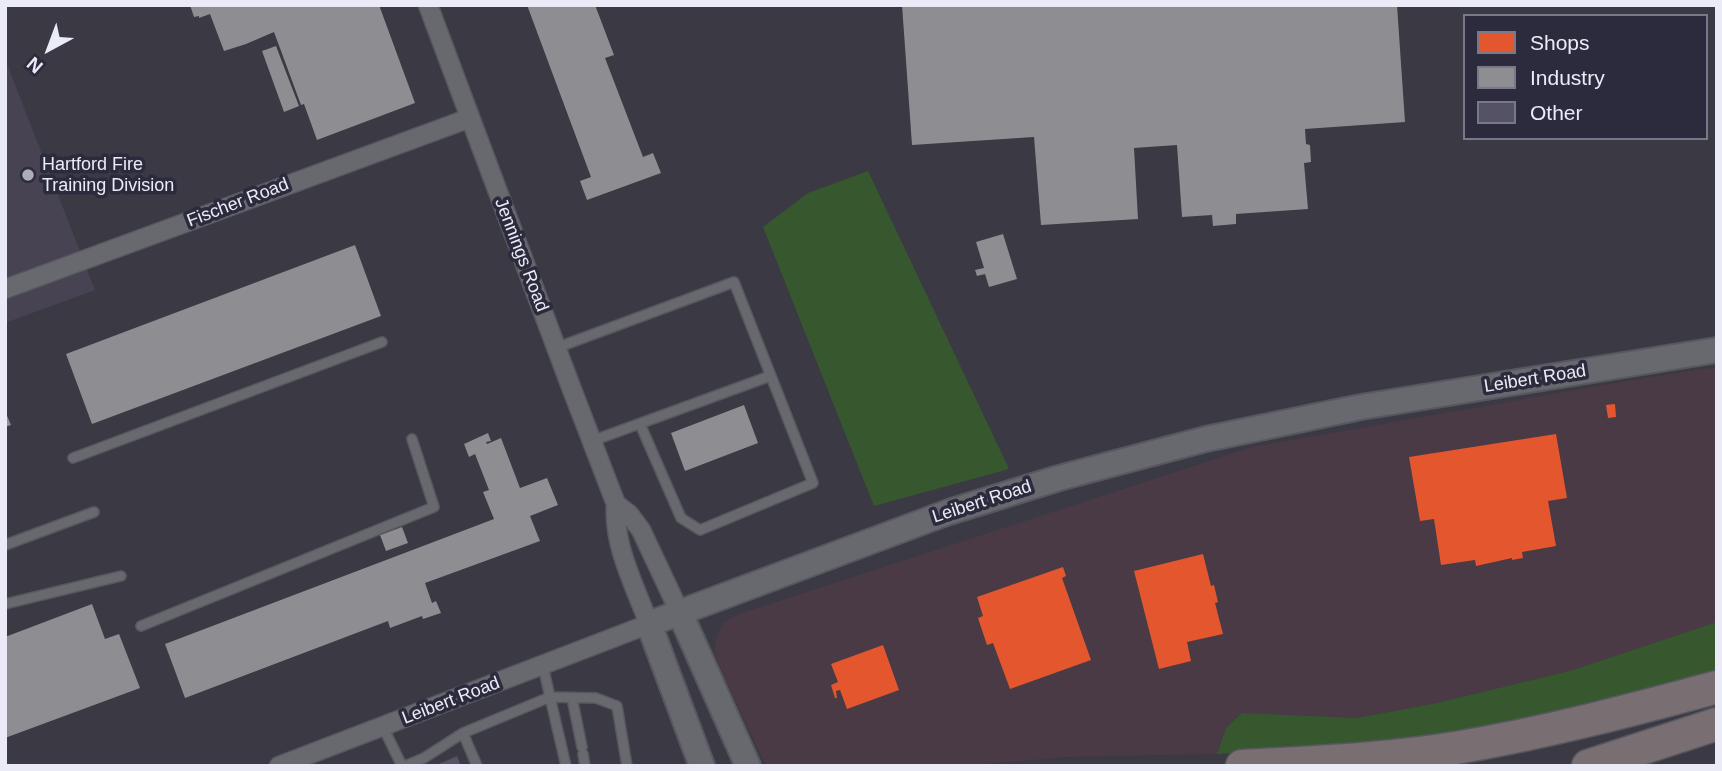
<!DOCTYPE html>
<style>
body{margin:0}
#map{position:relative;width:1722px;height:771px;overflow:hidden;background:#3a3944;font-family:Helvetica,sans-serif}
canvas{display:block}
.frame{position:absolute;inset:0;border:7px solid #ebebf7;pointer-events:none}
.legend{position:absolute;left:1463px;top:14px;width:245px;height:126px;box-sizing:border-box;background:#2c2b3d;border:2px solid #787887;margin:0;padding:9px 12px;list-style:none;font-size:21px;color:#ebebf7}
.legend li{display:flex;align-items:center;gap:14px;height:35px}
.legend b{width:35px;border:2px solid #787887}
.north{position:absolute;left:14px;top:14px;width:70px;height:70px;-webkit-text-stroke:5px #2c2b3d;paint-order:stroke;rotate:221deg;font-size:19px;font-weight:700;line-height:28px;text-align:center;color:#ebebf7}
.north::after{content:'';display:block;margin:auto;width:24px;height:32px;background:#ebebf7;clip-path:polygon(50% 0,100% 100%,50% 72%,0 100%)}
</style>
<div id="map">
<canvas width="1722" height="771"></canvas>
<div class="frame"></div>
<ul class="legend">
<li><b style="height:19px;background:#e4572e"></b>Shops</li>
<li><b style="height:19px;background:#8d8d92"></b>Industry</li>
<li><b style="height:19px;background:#545264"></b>Other</li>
</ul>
<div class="north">N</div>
</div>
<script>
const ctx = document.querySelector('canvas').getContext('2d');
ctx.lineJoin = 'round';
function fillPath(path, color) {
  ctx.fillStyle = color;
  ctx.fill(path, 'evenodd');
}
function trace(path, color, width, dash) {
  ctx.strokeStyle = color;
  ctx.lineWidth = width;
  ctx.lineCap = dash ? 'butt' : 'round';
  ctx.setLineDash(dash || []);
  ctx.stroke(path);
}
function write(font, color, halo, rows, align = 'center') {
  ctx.font = font + ' Helvetica,sans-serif';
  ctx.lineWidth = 7;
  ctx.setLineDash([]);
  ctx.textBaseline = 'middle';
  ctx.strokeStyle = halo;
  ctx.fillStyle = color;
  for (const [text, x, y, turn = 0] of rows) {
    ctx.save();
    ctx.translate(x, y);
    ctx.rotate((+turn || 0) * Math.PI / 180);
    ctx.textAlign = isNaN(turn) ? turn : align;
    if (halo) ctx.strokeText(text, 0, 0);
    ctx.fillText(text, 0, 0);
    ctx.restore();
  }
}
fillPath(new Path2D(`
 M1717,367V622L1573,670L1437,703L1357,718L1242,713L1226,728L1217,754L1067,757L961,766H769L764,762L723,675L714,651L717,635L724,623L736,615L1252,447L1632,380Z`), '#493a45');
fillPath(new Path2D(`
 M5,59L95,290L5,323Z`), '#484353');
fillPath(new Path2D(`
 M868,171L1009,469L874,506L763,227L808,193Z
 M1717,622V669C1634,691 1552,717 1467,731C1385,744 1301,748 1217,754L1226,728L1242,713L1357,718L1437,703L1573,670Z`), '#37582e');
fillPath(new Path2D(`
 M1615,404L1616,417L1608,418L1606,405Z
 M1556,434L1567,498L1548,501L1556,546L1522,552L1523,558L1512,560V558L1476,566L1475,560L1441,565L1434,519L1420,521L1409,457Z
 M1203,554L1211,586L1214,585L1218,602L1215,603L1223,634L1187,642L1191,661L1159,669L1134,571Z
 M1063,567L1066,576L1062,578L1091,660L1010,689L993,643L987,645L978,618L983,616L977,597Z
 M883,645L899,690L847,709L840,690L836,691L837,698H835L831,685L838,682L831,664Z`), '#e4572e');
fillPath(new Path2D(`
 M190,5H379L415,103L317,140L304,104L301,105L274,32L246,44L224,51L210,14L199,18V16L194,17Z
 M527,5H595L614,55L605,58L643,157L653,153L661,173L587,200L580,181L591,177Z
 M902,5H1397L1405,122L1305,129L1306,144L1310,145L1311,162L1304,163L1308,209L1236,214V224L1213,226L1212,215L1182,217L1177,145L1134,148L1138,219L1041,225L1034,137L912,145Z
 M276,46L299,106L284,112L262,51Z
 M1003,234L1017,279L989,287L985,274L977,276L975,270L984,268L976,242Z
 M355,245L381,316L92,424L66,354Z
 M744,405L758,443L685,471L671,433Z
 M5,411L11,425L5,427Z
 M488,433L491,441L486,442L487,444L501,438L520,488L547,478L558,505L530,516L540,541L425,583L432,603L436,601L441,613L423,619L422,616L390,628L388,621L185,698L165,644L494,519L483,492L489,490L475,454L469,457L464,444Z
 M402,527L408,543L386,551L380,535Z
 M92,604L105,639L119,634L140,688L5,738V637Z`), '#8d8d92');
fillPath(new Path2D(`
 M457,756L461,766H439V764Z`), '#545264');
const lane = new Path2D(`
 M556,348L734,282L813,483L700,530L681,518L640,424
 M592,441L770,376
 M73,458L382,342
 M5,545L94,512
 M5,604L121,576
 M141,626L434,507L412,439
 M572,698L582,747
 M383,727L402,766
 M463,733L477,766
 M583,754L585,766
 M405,766L424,758L463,733L550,697L543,666
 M566,766L550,697L596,698L617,706L627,766`);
const street = new Path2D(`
 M5,289L470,118
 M616,504L629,514L641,530L680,613
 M279,766L649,624C635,586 613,546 616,504L571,387L428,5`);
const secondary = new Path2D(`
 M680,613L748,766
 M702,766L649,624L949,512L1059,478L1206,439L1361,407L1717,350`);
const highway = new Path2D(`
 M1242,766C1315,762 1389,759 1461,747C1548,732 1632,710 1717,687
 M1588,766L1717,724`);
trace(lane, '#575760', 12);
trace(street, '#575760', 21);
trace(secondary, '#575760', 28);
trace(highway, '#575760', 35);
trace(lane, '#68686f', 9);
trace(street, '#68686f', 18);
trace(secondary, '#68686f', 24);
trace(highway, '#796e71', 32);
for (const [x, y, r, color] of [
 [28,175,7,"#adadb8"]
]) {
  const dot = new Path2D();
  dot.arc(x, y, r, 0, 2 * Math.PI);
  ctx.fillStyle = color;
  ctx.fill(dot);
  trace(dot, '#2c2b3d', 2.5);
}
write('18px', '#ebebf7', '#2c2b3d', [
 ["Hartford Fire",42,165],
 ["Training Division",42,186]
], 'left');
write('18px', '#ebebf7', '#2c2b3d', [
 ["Fischer Road",238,203,-21],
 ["Jennings Road",521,255,69],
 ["Leibert Road",1535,379,-9],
 ["Leibert Road",982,502,-18],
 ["Leibert Road",451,701,-21]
]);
</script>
